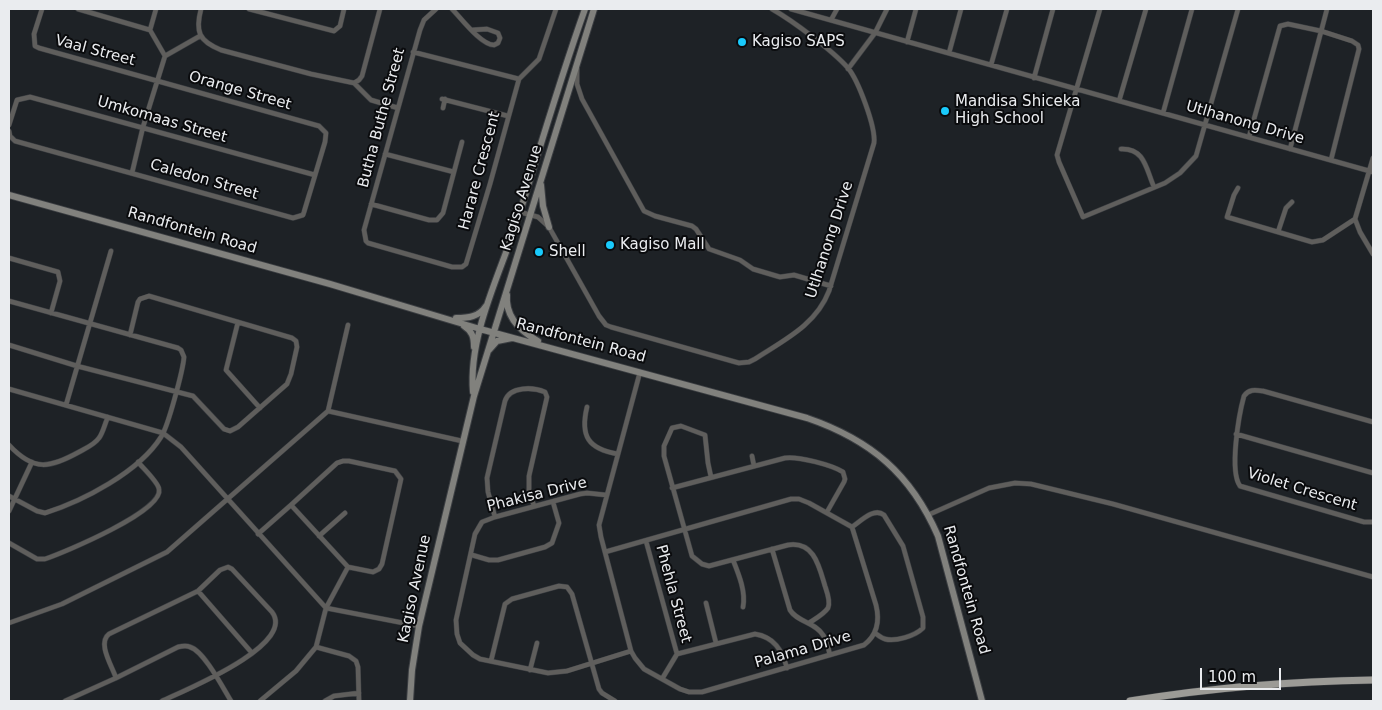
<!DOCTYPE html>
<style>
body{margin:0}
#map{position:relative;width:1382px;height:710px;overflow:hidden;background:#1e2226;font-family:"DejaVu Sans",sans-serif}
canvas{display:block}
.frame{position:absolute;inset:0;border:10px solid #eaecef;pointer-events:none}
.scale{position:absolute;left:1200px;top:668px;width:81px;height:22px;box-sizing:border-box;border:2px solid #eaecef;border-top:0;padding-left:6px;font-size:15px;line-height:18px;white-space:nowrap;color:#eaecef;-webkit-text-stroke:4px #0a0b0d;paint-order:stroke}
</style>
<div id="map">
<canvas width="1382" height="710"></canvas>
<div class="frame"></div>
<div class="scale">100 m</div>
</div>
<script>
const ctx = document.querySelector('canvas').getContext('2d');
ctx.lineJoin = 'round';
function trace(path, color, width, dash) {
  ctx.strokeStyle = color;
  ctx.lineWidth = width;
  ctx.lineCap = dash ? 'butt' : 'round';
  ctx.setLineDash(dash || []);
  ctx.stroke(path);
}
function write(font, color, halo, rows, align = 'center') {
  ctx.font = font + ' "DejaVu Sans",sans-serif';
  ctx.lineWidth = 4;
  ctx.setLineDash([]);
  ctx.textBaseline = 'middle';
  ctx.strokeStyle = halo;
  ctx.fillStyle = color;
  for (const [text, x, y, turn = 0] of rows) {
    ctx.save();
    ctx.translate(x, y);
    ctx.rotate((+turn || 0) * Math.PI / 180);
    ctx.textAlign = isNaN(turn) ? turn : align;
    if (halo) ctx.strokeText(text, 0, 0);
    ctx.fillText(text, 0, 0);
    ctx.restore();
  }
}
const street = new Path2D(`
 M78,9L150,30L165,56
 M201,9C195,32 199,41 221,50L311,74L354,83L359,80L362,76L380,9
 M249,9L334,31L340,26L344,9
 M436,9L424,20L420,30L364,230L366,241L368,243L452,267H462L466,264L490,184L519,79
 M452,9C461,18 481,45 494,45L498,43L500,38L498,33L487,29L472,30
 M791,9L1373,172
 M1100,9L1057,155L1059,162L1083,217L1165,183L1180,173L1196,156L1238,9
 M831,20L837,9
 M150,30L156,9
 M907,42L916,9
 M413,52L519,79
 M949,53L961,9
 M991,65L1007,9
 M577,68V84L582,99L644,211L655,216L692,226L696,229L709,249L740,260L753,269L780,277L794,275L831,286
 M848,69L875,33L887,9
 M1034,78L1053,9
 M519,79L539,59L556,9
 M354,83L371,100L398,108
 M442,99L508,116
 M1119,101L1146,9
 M443,108L445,99
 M1163,113L1192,9
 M9,125L17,100L30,97L315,175
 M9,131L10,136L15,141L293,218L303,215L304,212L325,142L326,133L319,126L39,48L35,46L34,34L42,9
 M1249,137L1280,26L1288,24L1321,31L1352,41L1358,45L1359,49L1331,160
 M1121,149C1145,148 1146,169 1154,187
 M1290,149L1327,9
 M385,154L454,172
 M1373,158L1355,219L1360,232L1373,254
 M132,173L143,127L165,56L200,36
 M1238,188L1234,195L1227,217L1312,242L1323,240L1355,219
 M371,204L429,220H437L443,213L462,142
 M520,212L538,217L549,227L599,316L606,325L611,327L739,363L749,362L755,359C784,340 816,325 829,291L874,143C876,127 858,80 848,68C832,50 793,21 772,9
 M1278,232L1286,208L1292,202
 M9,258L58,272L60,281L51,313
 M9,301L178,348L181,350L184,357C183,370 168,427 161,437C139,472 83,501 45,513L37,511L9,496
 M238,322L226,370L260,408
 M9,345L77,366L193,396L224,429L230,431L238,427L287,384L291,374L297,347L296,341L292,338L149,296L140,299L138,302L130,335
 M9,389L163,433L181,447L326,608L419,626
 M66,405L111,251
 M587,407C580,436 588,449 618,454
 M328,411L348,325
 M1373,422L1263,391C1255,390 1249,389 1244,396C1239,414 1229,471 1240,486L1364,522H1373
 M1236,434L1373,473
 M9,445C34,472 50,468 79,452C86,448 94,445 99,438C103,433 105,423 108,417
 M752,456L754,466
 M343,461H349L395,471L401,479L382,564L379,569L373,572L348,567L291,505L337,463Z
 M711,477L708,463L705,435L681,426L672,428L664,446V456L692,556L702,564L709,566L788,545C814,541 819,566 825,586C827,592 831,602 828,608C824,614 815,619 809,623
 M672,488L785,458C798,456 832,465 843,472L845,479L844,482L827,512
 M606,495L587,493L580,494L495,517L482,522L475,534L456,620L457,634L460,643L473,655L480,659L548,673L567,671L631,651
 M9,511L32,462
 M928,515L989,488L1015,483L1031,484L1113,504L1373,577
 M495,517L488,492L487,478L505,401C510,386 533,387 545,392L547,397L529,476V490L534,506
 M852,527C861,521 874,507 884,515L903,546L923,617V628C915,636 895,642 885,639C881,638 878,635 875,633
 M258,534L291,505
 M319,536L345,513
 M646,541L677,654L662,679
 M9,543L37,559H45C65,552 164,511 159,489C158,482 143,468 138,462
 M772,549L790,610C797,622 815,622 823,635C827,640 828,648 830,655
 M605,552L791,499H799L809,503L852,527L876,605C880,621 877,635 864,645L702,692H689L680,689L644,669L635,658L631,651L601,537L599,525L640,372
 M472,555L489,560H498L545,547L552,543L559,523L553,502
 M733,560C739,575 746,592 743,607
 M198,591L252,653
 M706,603L716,643
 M9,623L62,604L167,552L328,411L462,441
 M316,647L349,656L356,661L358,667L359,701
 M677,654L755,634C774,637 782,650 787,668
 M491,661L505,604L512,599L559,586L567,587L572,594L599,689L602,693L615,701
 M530,670L537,643
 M65,701L116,678
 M162,701C183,691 297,645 272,612L232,569L228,567L220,570L198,591L109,634C97,643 112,666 116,678L178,647C182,646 186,645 190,647C204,651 223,688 231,701
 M260,701L296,671L316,647L326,608L348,567
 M325,701L334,696L359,693`);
const secondary = new Path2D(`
 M541,185L543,206L549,227
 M9,195L330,284L480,329L807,418C871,440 911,474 938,536L982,701
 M507,295C505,317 520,331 538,341
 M456,318C468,318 479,317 486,306
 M464,326C472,331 474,337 474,347
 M489,350L497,341L512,338
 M473,392C468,332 503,269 520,212C541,144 561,76 585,9
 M410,701L412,670L419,626L474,396L594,9`);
const primary = new Path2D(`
 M1130,701C1210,688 1292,681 1373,680`);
trace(street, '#3b3e42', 5.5);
trace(secondary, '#3b3e42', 8);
trace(primary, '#3b3e42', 8);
trace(street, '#5f5e5c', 4.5);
trace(secondary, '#81817d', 6);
trace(primary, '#9c9b96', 7);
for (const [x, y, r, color] of [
 [742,42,5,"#19cafc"],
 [945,111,5,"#19cafc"],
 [610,245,5,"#19cafc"],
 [539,252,5,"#19cafc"]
]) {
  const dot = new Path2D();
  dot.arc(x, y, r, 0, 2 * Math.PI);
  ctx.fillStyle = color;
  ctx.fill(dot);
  trace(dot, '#0a0b0d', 2);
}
write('15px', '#eaecef', '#0a0b0d', [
 ["Kagiso SAPS",752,42],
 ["Mandisa Shiceka",955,102],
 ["High School",955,119],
 ["Kagiso Mall",620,245],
 ["Shell",549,252]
], 'left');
write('15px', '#eaecef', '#0a0b0d', [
 ["Vaal Street",95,51,15],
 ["Orange Street",240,91,16],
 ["Butha Buthe Street",382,118,-75],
 ["Umkomaas Street",162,120,16],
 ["Utlhanong Drive",1245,123,16],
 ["Harare Crescent",480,171,-75],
 ["Caledon Street",204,180,16],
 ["Kagiso Avenue",522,198,-73],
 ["Randfontein Road",192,231,16],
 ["Utlhanong Drive",830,240,-72],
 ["Randfontein Road",581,341,15],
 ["Violet Crescent",1302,490,17],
 ["Phakisa Drive",537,495,-14],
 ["Kagiso Avenue",415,589,-78],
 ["Randfontein Road",966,590,74],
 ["Phehla Street",673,594,75],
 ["Palama Drive",803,650,-16]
]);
</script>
